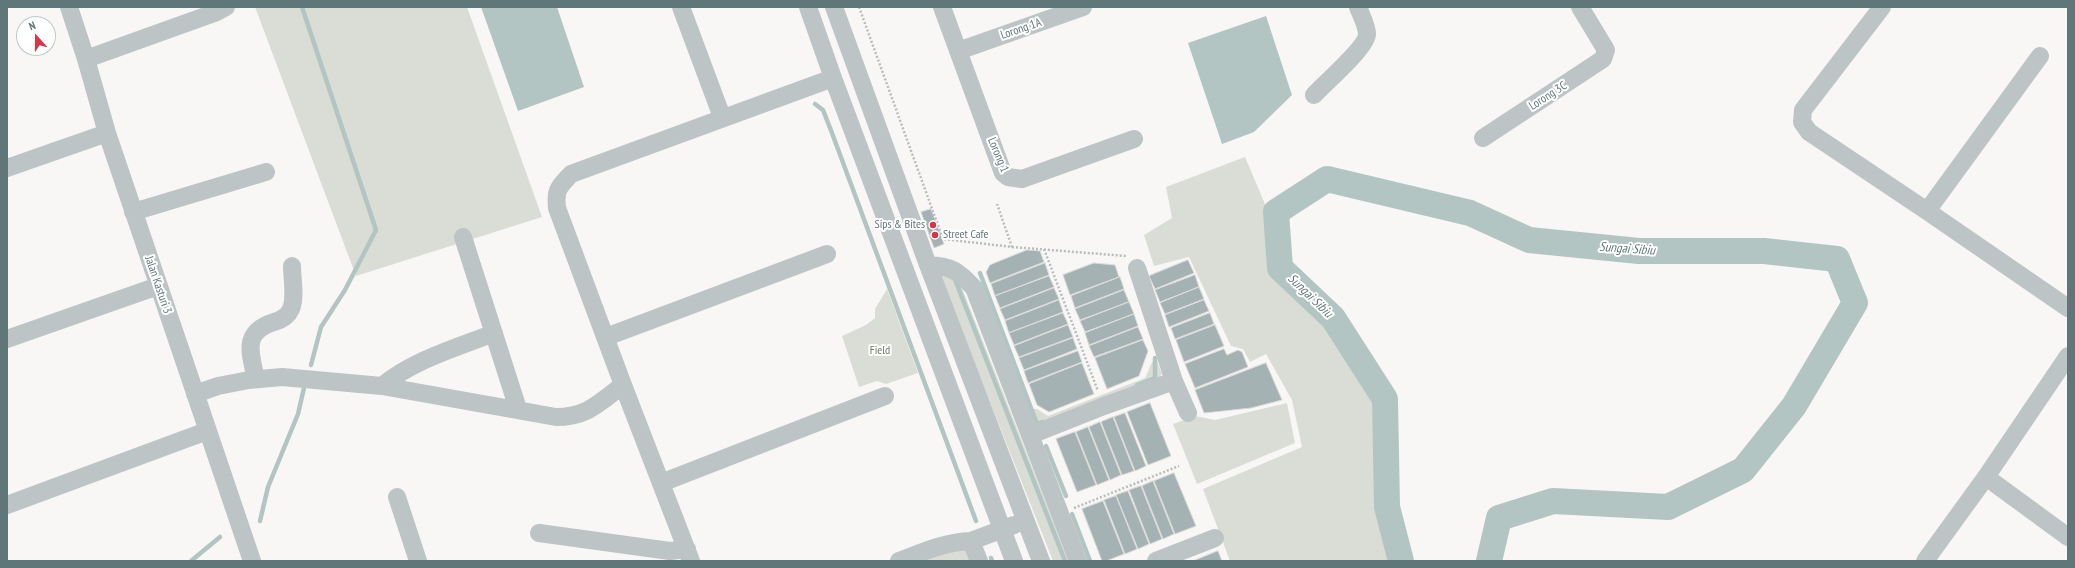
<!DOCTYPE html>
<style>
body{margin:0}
#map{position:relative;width:2075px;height:568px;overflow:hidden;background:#f8f7f6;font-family:"PT Sans Narrow",sans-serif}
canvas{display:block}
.frame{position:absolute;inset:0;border:8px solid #607779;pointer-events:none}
.north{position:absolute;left:16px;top:16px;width:40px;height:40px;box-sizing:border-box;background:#fff;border:1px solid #bfc9c9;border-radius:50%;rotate:339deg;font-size:11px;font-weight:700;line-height:16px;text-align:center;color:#607779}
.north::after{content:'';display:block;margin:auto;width:14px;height:18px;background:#d83648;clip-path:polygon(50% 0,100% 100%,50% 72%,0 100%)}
</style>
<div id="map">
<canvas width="2075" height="568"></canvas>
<div class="frame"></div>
<div class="north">N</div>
</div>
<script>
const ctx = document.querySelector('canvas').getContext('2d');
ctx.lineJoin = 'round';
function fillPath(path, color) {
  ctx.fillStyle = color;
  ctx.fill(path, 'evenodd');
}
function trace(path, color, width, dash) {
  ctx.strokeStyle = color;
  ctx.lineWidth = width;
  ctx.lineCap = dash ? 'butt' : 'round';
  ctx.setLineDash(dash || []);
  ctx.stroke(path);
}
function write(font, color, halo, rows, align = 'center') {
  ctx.font = font + ' "PT Sans Narrow",sans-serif';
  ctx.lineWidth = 4;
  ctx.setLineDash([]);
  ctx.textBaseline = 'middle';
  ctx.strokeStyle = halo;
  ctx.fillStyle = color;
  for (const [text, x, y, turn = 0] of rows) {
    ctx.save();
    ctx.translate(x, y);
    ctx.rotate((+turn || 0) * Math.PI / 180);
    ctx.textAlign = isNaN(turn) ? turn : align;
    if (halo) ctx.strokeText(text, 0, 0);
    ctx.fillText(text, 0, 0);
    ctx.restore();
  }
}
fillPath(new Path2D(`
 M255,7H467L542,217L356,276Z
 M1245,157L1268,211L1277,272L1326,320L1379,398L1380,502L1394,561H1230L1203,489L1302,447L1292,400L1266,354L1250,362L1243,349L1231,346L1189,257L1154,266L1144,235L1172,218L1166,187Z
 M955,270L1069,561H1053L938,271Z
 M887,289L918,373L886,384L877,381L859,387L842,336L866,325L875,318V309Z
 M1157,361L1162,374L1158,379L1044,422H1038L1035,420L1031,409H1037L1048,416L1145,378L1152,362Z
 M1287,403L1295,443L1197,484L1173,424L1195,416L1215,420Z
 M967,544L973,561H922Z`), '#daddd5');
fillPath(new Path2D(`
 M481,7H557L584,87L518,111Z
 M1266,16L1292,95L1254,132L1222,144L1188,43Z`), '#b3c5c2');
trace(new Path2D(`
 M302,7L376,230L345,290L321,327L311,365
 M815,104L823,110L832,133L976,521
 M980,273L1037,424L1042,422
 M954,277L1065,561
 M1137,385L1155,378V358
 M1046,446L1066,496
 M1072,514L1090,561
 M260,521L268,487L298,414L304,388
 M991,558L992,561
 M191,561L220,537`), '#b3c5c2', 4.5);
trace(new Path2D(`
 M1401,561L1387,507L1385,399L1333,318L1280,268L1276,212L1327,179L1470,213L1529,240L1639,251H1764L1837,259L1855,303L1794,406L1743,470L1668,507L1553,501L1499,518L1489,561`), '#b3c5c2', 26);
const building = new Path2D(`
 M931,209L944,244L934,248L921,212Z
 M1027,250L1040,251L1044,262L990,283L986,272L990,265Z
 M1188,260L1194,273L1155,289L1149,276Z
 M1045,263L1049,275L995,296L991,284Z
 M1094,263L1115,265L1119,277L1070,295L1063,275Z
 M1195,275L1199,287L1160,302L1155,290Z
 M1049,276L1054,287L1000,308L995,296Z
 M1120,277L1124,289L1075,308L1071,296Z
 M1199,287L1204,299L1165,314L1160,303Z
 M1054,288L1059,299L1005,320L1000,309Z
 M1124,290L1129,302L1080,320L1075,309Z
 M1059,300L1063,312L1009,333L1005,321Z
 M1204,300L1209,311L1169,327L1165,315Z
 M1129,302L1134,314L1085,332L1080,321Z
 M1063,313L1068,324L1014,345L1009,333Z
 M1210,313L1214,324L1175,339L1171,328Z
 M1134,314L1138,326L1089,345L1085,333Z
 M1068,325L1073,337L1019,357L1014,346Z
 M1215,325L1224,346L1184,362L1176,340Z
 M1138,327L1143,339L1094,357L1089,346Z
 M1073,338L1077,349L1024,370L1019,358Z
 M1143,340L1148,351L1139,376L1107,389L1095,358Z
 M1224,349L1227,355L1238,350L1242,352L1248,367L1195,388L1185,364Z
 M1078,351L1082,362L1028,383L1024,371Z
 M1082,363L1094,394L1049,412L1037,405L1029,384Z
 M1266,363L1282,400L1251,408L1204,413L1195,390Z
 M1150,403L1171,456L1148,465L1127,412Z
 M1125,413L1146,466L1135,471L1114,417Z
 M1113,417L1134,471L1122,475L1101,422Z
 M1100,422L1121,475L1110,480L1089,427Z
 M1088,427L1109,480L1097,485L1076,432Z
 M1075,432L1096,485L1077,492L1056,439Z
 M1174,473L1196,526L1175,534L1154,481Z
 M1153,481L1174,534L1163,539L1142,486Z
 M1141,486L1162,539L1150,544L1129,490Z
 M1128,491L1149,544L1138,549L1116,495Z
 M1116,496L1137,549L1125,554L1104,500Z
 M1103,501L1124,554L1106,561H1102L1082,509Z
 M1218,551L1222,561H1193Z`);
fillPath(building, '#a4b2b3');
trace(building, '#dad9d8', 1);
trace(new Path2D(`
 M859,7L943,239L1012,247L997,204
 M1012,247L1126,256
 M1044,249L1098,391
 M1074,508L1179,466`), '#b8bdbe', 2.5, [2, 2]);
trace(new Path2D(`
 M69,7L86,59L107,133L252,561
 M681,7L722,117
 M808,7L833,78L1014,561
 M834,7L928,265L1041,561
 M942,7L1003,173L1008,177L1022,179L1134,139
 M1882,7L1803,110L1802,122L1809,132L1927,211L2068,308
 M958,51L1083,7
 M86,59L217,12L226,7
 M1314,95C1324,84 1367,47 1367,34C1367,26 1361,15 1358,7
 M1483,138L1603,59L1606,50L1580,7
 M7,168L107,133
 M1927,211L2040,56
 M133,212L266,172
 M463,237L518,409
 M928,265C952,266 958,271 974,288L1078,561
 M1137,268L1174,381L1188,413
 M606,337L827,254
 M7,339L158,286
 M256,379C250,352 242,332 274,322C281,320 288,316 291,309C296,297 292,279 292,266
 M382,386C413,360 456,348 494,333
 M195,394L218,386L249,380L282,377L382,386L556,417C587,417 599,403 623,385
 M1031,435L1104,406L1174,381
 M1986,477L2068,537
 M661,483L885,396
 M397,497L418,561
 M7,505L207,431
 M539,533L670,551L687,549
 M971,541L1014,525
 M691,561L623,385L557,208C555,189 559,187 571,174L833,78
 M899,561C923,552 945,542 971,541L979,561
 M1156,561L1215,538
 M1925,561L1986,477L2068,356`), '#bdc4c5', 18);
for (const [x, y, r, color] of [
 [933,225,4,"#d83648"],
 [935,235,4,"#d83648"]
]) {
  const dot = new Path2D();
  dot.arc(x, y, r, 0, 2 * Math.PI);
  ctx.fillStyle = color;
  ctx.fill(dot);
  trace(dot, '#fff', 1.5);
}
write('12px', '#607779', '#fff', [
 ["Lorong 1A",1021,29,-19],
 ["Lorong 3C",1548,96,-33],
 ["Lorong 1",998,155,67],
 ["Jalan Kasturi 3",158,285,71]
]);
write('12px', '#607779', '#fff', [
 ["Sips & Bites",925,225],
 ["Street Cafe",943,235,"left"]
], 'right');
write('12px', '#6e7764', '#fff', [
 ["Field",880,351]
]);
write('italic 13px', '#607977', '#fff', [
 ["Sungai Sibiu",1627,249,4],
 ["Sungai Sibiu",1310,296,44]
]);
</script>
